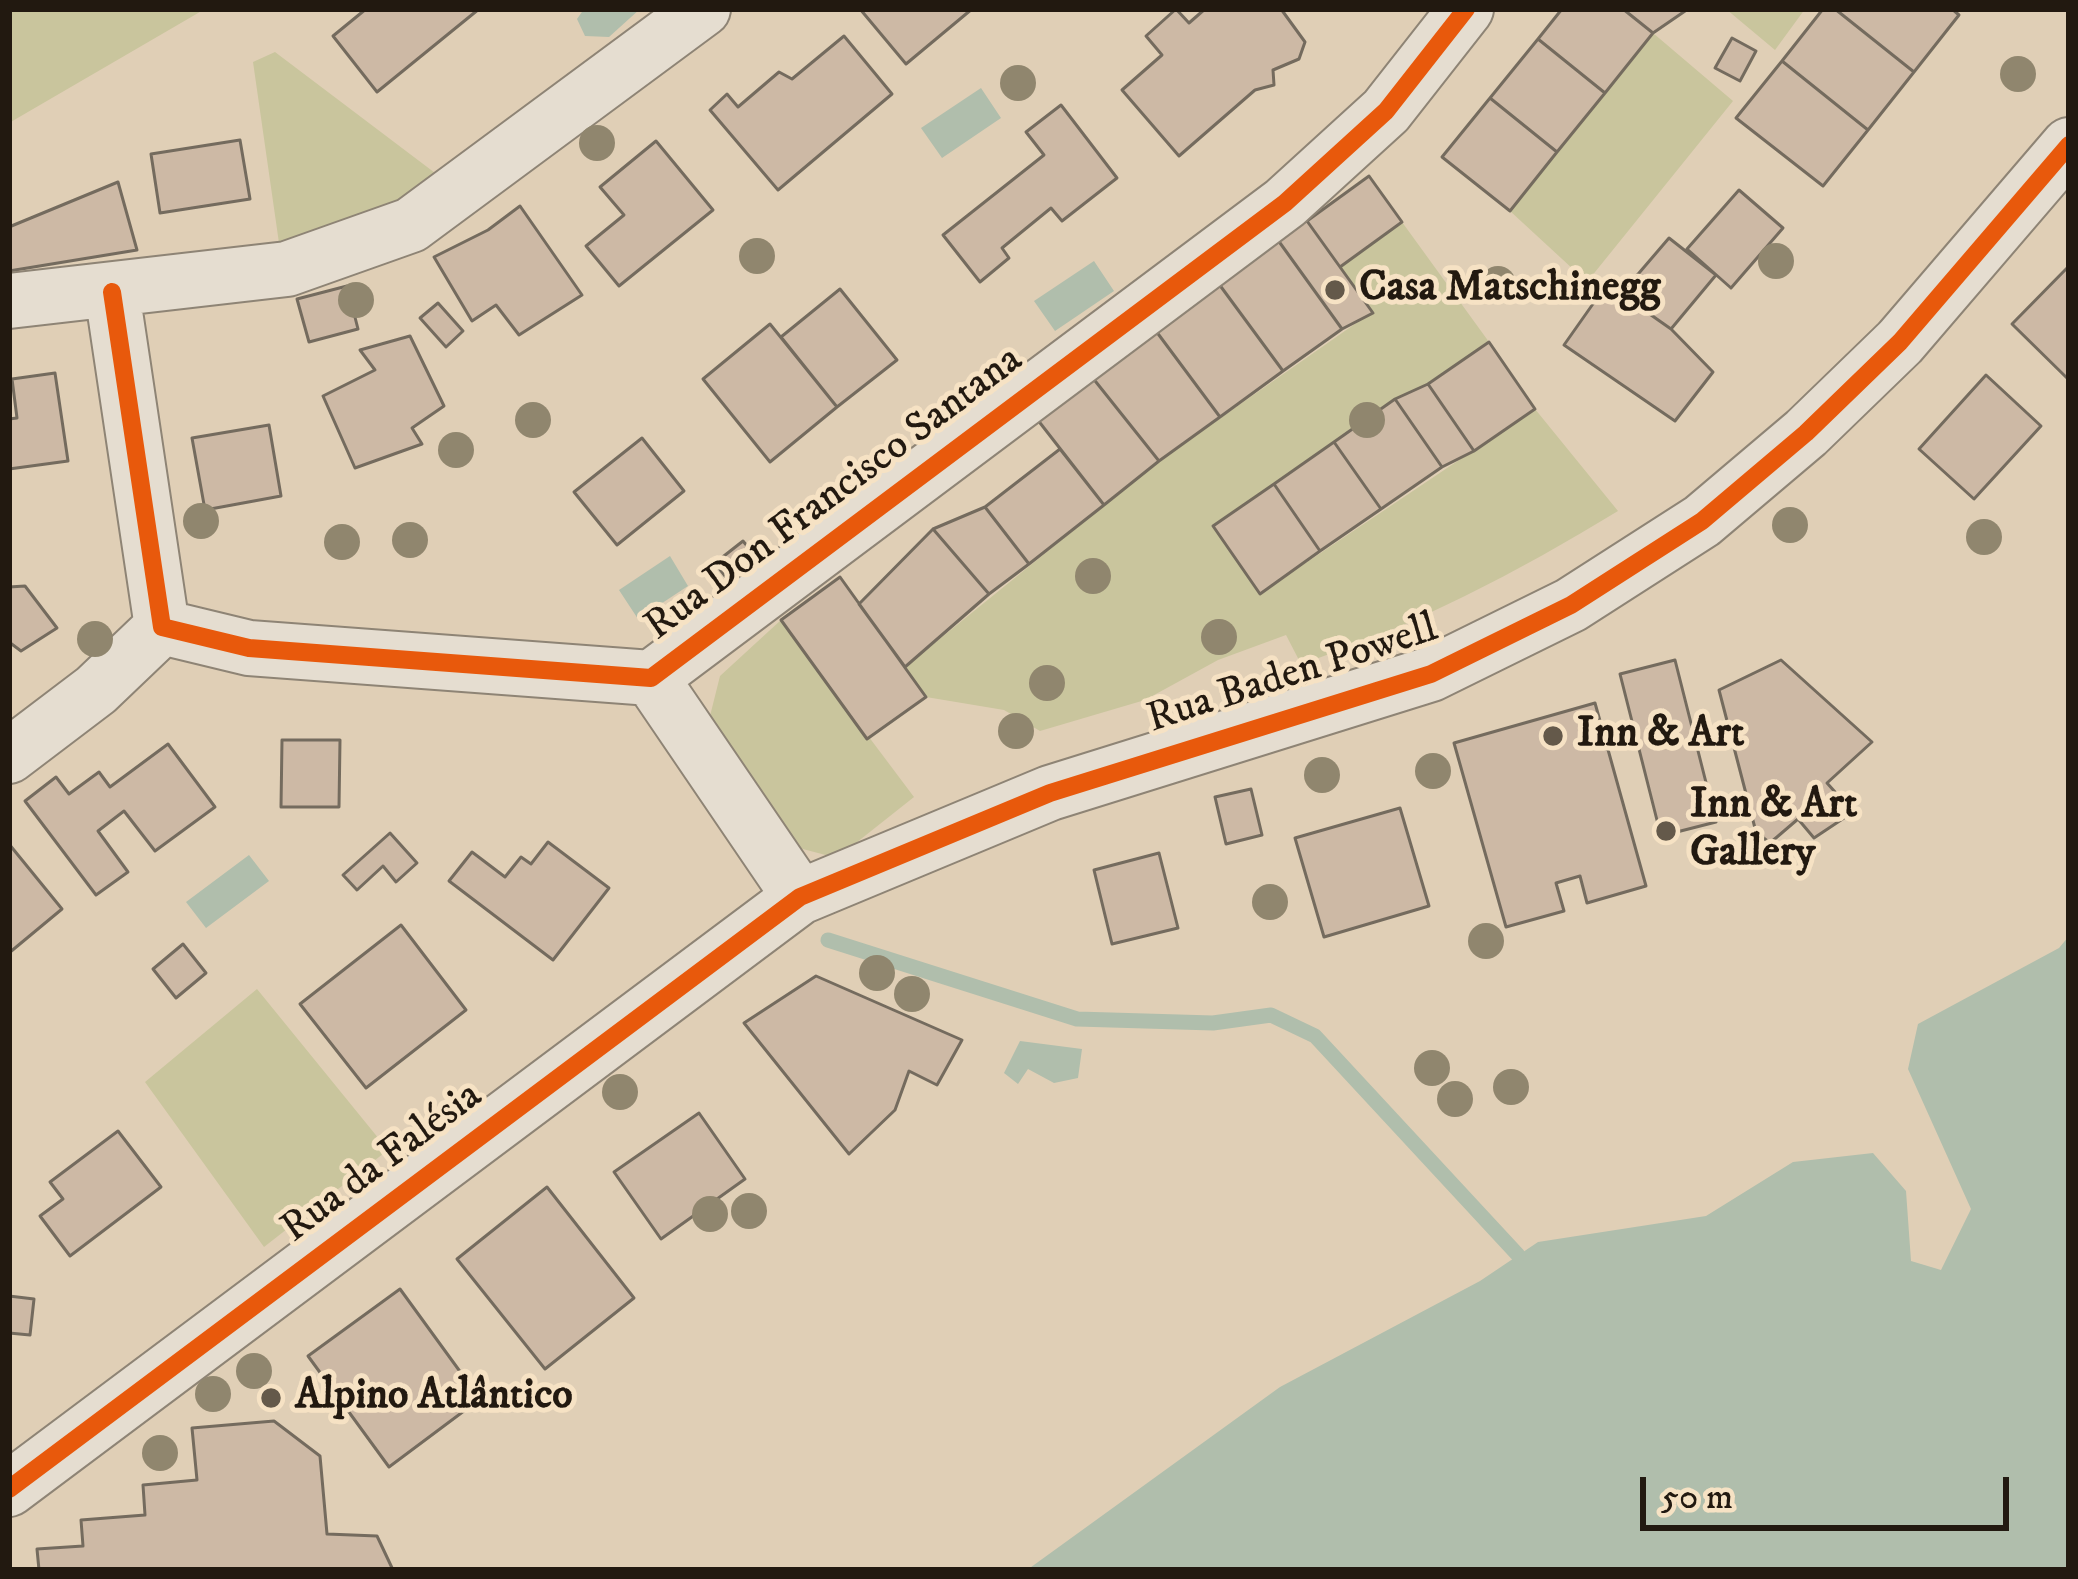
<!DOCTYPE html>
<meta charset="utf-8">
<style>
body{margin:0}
#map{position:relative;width:2078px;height:1579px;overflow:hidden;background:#e0cfb6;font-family:"IM FELL DW Pica",serif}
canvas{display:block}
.frame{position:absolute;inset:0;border:12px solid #221910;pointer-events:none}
.scale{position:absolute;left:1640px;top:1477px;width:369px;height:54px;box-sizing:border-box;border:6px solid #221910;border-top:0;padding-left:15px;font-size:36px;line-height:42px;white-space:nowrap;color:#221910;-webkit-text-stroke:9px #f6e2c4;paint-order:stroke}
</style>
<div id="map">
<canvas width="2078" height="1579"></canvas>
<div class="frame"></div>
<div class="scale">50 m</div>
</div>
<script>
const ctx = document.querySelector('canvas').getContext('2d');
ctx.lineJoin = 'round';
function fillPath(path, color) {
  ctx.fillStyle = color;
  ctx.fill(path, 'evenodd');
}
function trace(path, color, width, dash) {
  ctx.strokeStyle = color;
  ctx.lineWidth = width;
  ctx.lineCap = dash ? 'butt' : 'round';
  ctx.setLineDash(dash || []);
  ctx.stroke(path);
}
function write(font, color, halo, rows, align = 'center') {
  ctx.font = font + ' "IM FELL DW Pica",serif';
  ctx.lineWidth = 10;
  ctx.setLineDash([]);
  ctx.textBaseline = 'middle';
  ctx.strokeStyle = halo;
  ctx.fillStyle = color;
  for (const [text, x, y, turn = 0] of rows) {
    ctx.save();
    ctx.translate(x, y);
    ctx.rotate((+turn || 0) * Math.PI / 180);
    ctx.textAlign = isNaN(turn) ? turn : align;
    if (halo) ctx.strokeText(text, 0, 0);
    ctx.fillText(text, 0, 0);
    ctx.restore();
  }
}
fillPath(new Path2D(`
 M9,9H205L9,123Z
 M1726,9H1805L1775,50Z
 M1653,33L1733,101L1587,282L1510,211Z
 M275,52L443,179L391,207L279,243L253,62Z
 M1402,222L1489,342L1214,526L1261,593L1535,409L1618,511C1518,572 1413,627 1301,664L1286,635L1218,660L1145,700L1040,731L1004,710L926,697L905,667L1159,461L1372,312L1340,267Z
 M781,620L914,797L837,858L799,848L709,720L720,676Z
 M257,989L388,1150L264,1247L145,1082Z`), '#c9c59d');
fillPath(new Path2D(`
 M584,9H640L609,37L585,36L577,19Z
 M981,88L1001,118L942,158L921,128Z
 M1094,261L1114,291L1055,331L1034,301Z
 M670,556L688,586L638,619L619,590Z
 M249,855L269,881L206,928L186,902Z
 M2069,936V1570H1027L1280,1387L1480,1281L1538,1242L1706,1216L1793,1162L1873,1153L1906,1191L1911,1261L1941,1270L1971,1209L1908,1069L1918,1024L2059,948Z
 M1020,1041L1082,1049L1078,1078L1054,1083L1028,1069L1018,1084L1004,1073Z`), '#b0beac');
trace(new Path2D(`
 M828,940L1077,1019L1213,1023L1271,1015L1315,1036L1518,1255`), '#b0beac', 15);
const building = new Path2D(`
 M366,9H479L377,92L333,36Z
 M860,9H972L906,64Z
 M1176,9L1189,23L1205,9H1281L1305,42L1299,59L1273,70L1274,85L1255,90L1179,156L1122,90L1162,55L1146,36Z
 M1562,9H1623L1653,33L1605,93L1538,39Z
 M1623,9H1688L1653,33Z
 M1823,9H1835L1914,72L1868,130L1782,61Z
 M1835,9H1952L1959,15L1914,72Z
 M844,36L892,94L778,190L710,110L727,94L738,107L779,72L792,79Z
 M1732,38L1756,51L1740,81L1715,68Z
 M1538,39L1605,93L1557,152L1490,98Z
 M1782,61L1868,130L1823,186L1736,118Z
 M1490,98L1557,152L1510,211L1442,157Z
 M1061,105L1117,178L1062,221L1051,208L1002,248L1009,258L980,282L943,235L1044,155L1026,132Z
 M240,140L250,199L160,213L151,154Z
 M656,141L713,210L619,286L586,246L624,215L600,187Z
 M1369,176L1402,222L1340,267L1307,221Z
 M118,182L137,250L9,271V227Z
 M1739,190L1783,228L1731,288L1687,249Z
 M520,206L582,295L519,335L496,305L472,321L434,257L488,230Z
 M1307,221L1373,313L1342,329L1275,236Z
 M1275,236L1342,329L1283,371L1216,280Z
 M1669,238L1716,275L1671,329L1621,294Z
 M2069,266V380L2012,324Z
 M1216,280L1283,371L1220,417L1153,327Z
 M1607,284L1671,329L1713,372L1675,421L1564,345Z
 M347,286L358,329L309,342L297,299Z
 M840,289L897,360L837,407L781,337Z
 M438,303L463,331L446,347L420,318Z
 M770,324L837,407L770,462L703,379Z
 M1153,327L1220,417L1159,461L1092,377Z
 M410,336L444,406L412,428L422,444L355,468L323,396L375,370L360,350Z
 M1489,342L1535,409L1474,451L1428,384Z
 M55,373L68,461L9,469V419L17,418L12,379Z
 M1986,375L2041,426L1974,499L1919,449Z
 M1092,377L1159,461L1104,505L1037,419Z
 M1428,384L1474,451L1442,467L1395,399Z
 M1395,399L1442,467L1381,509L1334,442Z
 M269,425L281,496L205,510L192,438Z
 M642,438L684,491L617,545L574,492Z
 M1334,442L1381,509L1320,551L1274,484Z
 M1060,449L1104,505L1029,564L985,507Z
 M1274,484L1320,551L1260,594L1213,526Z
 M985,507L1029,564L989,594L933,529Z
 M933,529L989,594L905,667L859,604Z
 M743,541L760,562L732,585L715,563Z
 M840,577L926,697L867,739L781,620Z
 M25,586L57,628L21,651L9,642V587Z
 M1675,660L1716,822L1661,836L1620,674Z
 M1781,660L1872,742L1827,783L1853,812L1814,838L1798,819L1770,843L1756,832L1719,690Z
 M1595,703L1646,886L1587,903L1580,876L1556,883L1564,911L1506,927L1454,743Z
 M282,740H340L339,807H281Z
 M168,744L215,807L155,851L124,811L98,831L128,872L96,895L25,801L56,777L69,794L99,772L110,787Z
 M1251,789L1262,835L1226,844L1215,797Z
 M1400,808L1429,906L1324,937L1295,838Z
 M390,833L417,863L396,882L383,866L357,890L343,875Z
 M548,842L609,888L553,960L449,881L472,852L505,877L521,857L531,864Z
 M9,844L62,909L9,953Z
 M1159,853L1178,928L1112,944L1094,870Z
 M401,925L466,1010L366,1088L300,1004Z
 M183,944L206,973L176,998L153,969Z
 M816,976L962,1040L937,1085L909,1071L895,1110L849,1154L744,1023Z
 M699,1113L745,1179L661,1239L614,1172Z
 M118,1131L161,1187L70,1256L40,1216L63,1199L50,1182Z
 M547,1187L634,1298L545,1369L457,1259Z
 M400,1289L480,1399L389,1467L308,1356Z
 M9,1296L34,1299L30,1335L9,1333Z
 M274,1421L320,1456L327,1534L377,1536L393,1570H39L37,1549L83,1546L81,1520L145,1515L143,1485L197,1480L192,1428Z`);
fillPath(building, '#cdb9a5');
trace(building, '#746b5e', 3);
const minor = new Path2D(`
 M112,292L162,627L249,648L651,678L1285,203L1386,111L1466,9
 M9,301L287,269L411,225L703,9
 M651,678L800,897
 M9,756L96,690L162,627
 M9,1489L800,897L1050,793L1431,674L1571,605L1702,521L1806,433L1900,342L2069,145`);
trace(minor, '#8e8475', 58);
trace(minor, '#e5ddd0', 54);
trace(new Path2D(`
 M112,292L162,627L249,648L651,678L1285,203L1386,111L1466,9
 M9,1489L800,897L1050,793L1431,674L1571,605L1702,521L1806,433L1900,342L2069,145`), '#e8590c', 18);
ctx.fillStyle = '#90866e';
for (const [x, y] of [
 [2018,74],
 [1018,83],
 [597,143],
 [757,256],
 [1776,261],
 [1498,284],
 [356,300],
 [533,420],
 [1367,420],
 [456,450],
 [201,521],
 [1790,525],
 [1984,537],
 [410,540],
 [342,542],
 [1093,576],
 [1219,637],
 [95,639],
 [1047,683],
 [1016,731],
 [1433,771],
 [1322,775],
 [1270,902],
 [1486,941],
 [877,973],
 [912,994],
 [1432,1068],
 [1511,1087],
 [620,1092],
 [1455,1099],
 [749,1211],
 [710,1214],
 [254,1371],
 [213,1394],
 [160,1453]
]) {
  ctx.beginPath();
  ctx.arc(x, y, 18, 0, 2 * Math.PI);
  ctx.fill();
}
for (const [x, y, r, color] of [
 [1335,290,12,"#64594a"],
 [1553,736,12,"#64594a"],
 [1666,831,12,"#64594a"],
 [271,1398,12,"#64594a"]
]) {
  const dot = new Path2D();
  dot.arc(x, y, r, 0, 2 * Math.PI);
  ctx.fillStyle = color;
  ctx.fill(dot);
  trace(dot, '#f6e2c4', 4.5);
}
write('bold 42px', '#221910', '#f6e2c4', [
 ["Casa Matschinegg",1359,290],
 ["Inn & Art",1577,736],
 ["Inn & Art",1690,807],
 ["Gallery",1690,855],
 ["Alpino Atlântico",295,1398]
], 'left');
write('42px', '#221910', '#f6e2c4', [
 ["Rua Don Francisco Santana",835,495,-37],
 ["Rua Baden Powell",1293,676,-18],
 ["Rua da Falésia",383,1164,-37]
]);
</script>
